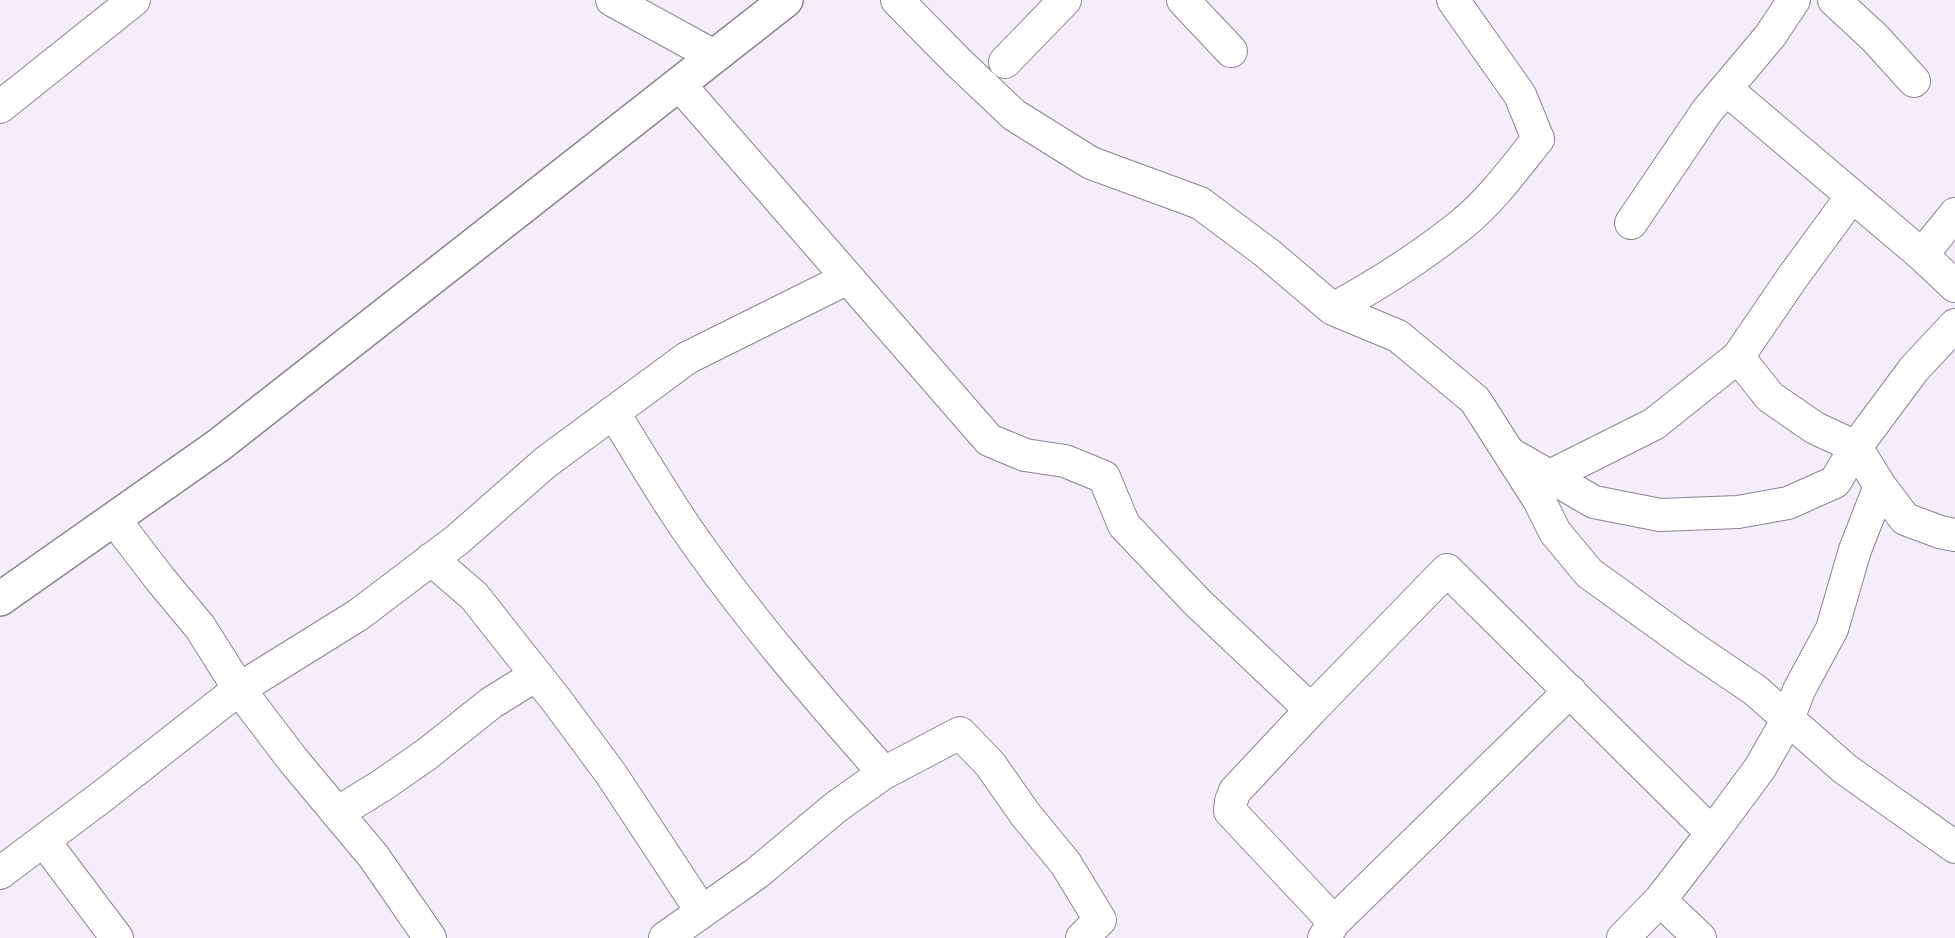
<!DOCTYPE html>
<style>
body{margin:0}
canvas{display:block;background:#f3eef9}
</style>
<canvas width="1955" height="938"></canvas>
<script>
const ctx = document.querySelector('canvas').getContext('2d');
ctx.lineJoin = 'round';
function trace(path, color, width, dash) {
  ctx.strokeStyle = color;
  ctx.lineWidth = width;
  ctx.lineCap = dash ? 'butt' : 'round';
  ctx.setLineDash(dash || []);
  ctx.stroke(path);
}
const minor = new Path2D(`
 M612,0L714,56
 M897,0L957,61L1014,115L1091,163L1200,203L1267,253L1333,309L1398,336L1475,400L1539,500L1555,532L1589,573L1690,646L1755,690L1845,769L1955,847
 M1183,0L1231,51
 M1834,0L1875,38L1914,81
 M1005,62L1065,0
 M679,84L989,440L1025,455L1065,461L1104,477L1124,525L1197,602L1311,710L1235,791L1231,801L1230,811L1334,922L1324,938
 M1726,89L1922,255L1955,286
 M0,107L134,0
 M1631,223L1707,111L1770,36L1794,0
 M1922,255L1955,214
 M1333,309C1377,285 1421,257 1461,225C1491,201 1514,169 1538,139L1520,95L1453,0
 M1738,357L1770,397L1815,428L1856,447L1880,486L1905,519L1940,532L1955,535
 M613,412C637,450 660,490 686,528C746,615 815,695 884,773
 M1511,454L1594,502L1660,515L1738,512L1788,503L1835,482L1856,447L1914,369L1955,325
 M1550,476L1654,424L1738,357L1792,278L1852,196
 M114,519L160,579L200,627L239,689L293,760L374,857L430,938
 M431,559L474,596L557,701L611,774L702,912
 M1311,710L1447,570L1712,833
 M337,813L381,786L427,754L491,703L536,675
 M44,841L117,938
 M0,873L104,795L239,689L358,615L457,540L546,462L687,358L848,278
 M1660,900L1700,938
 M1334,922L1570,691
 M665,938L757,873L836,807L884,773L960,733L990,764L1025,814L1066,864L1100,920L1082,938
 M1623,938L1660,900L1712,833L1760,768L1788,719L1799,690L1832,629L1855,550L1880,486`);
const tertiary = new Path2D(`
 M0,599L219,445L786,0`);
trace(minor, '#8a8690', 34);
trace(tertiary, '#8a8690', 36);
trace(minor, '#fff', 32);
trace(tertiary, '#fff', 33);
</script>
